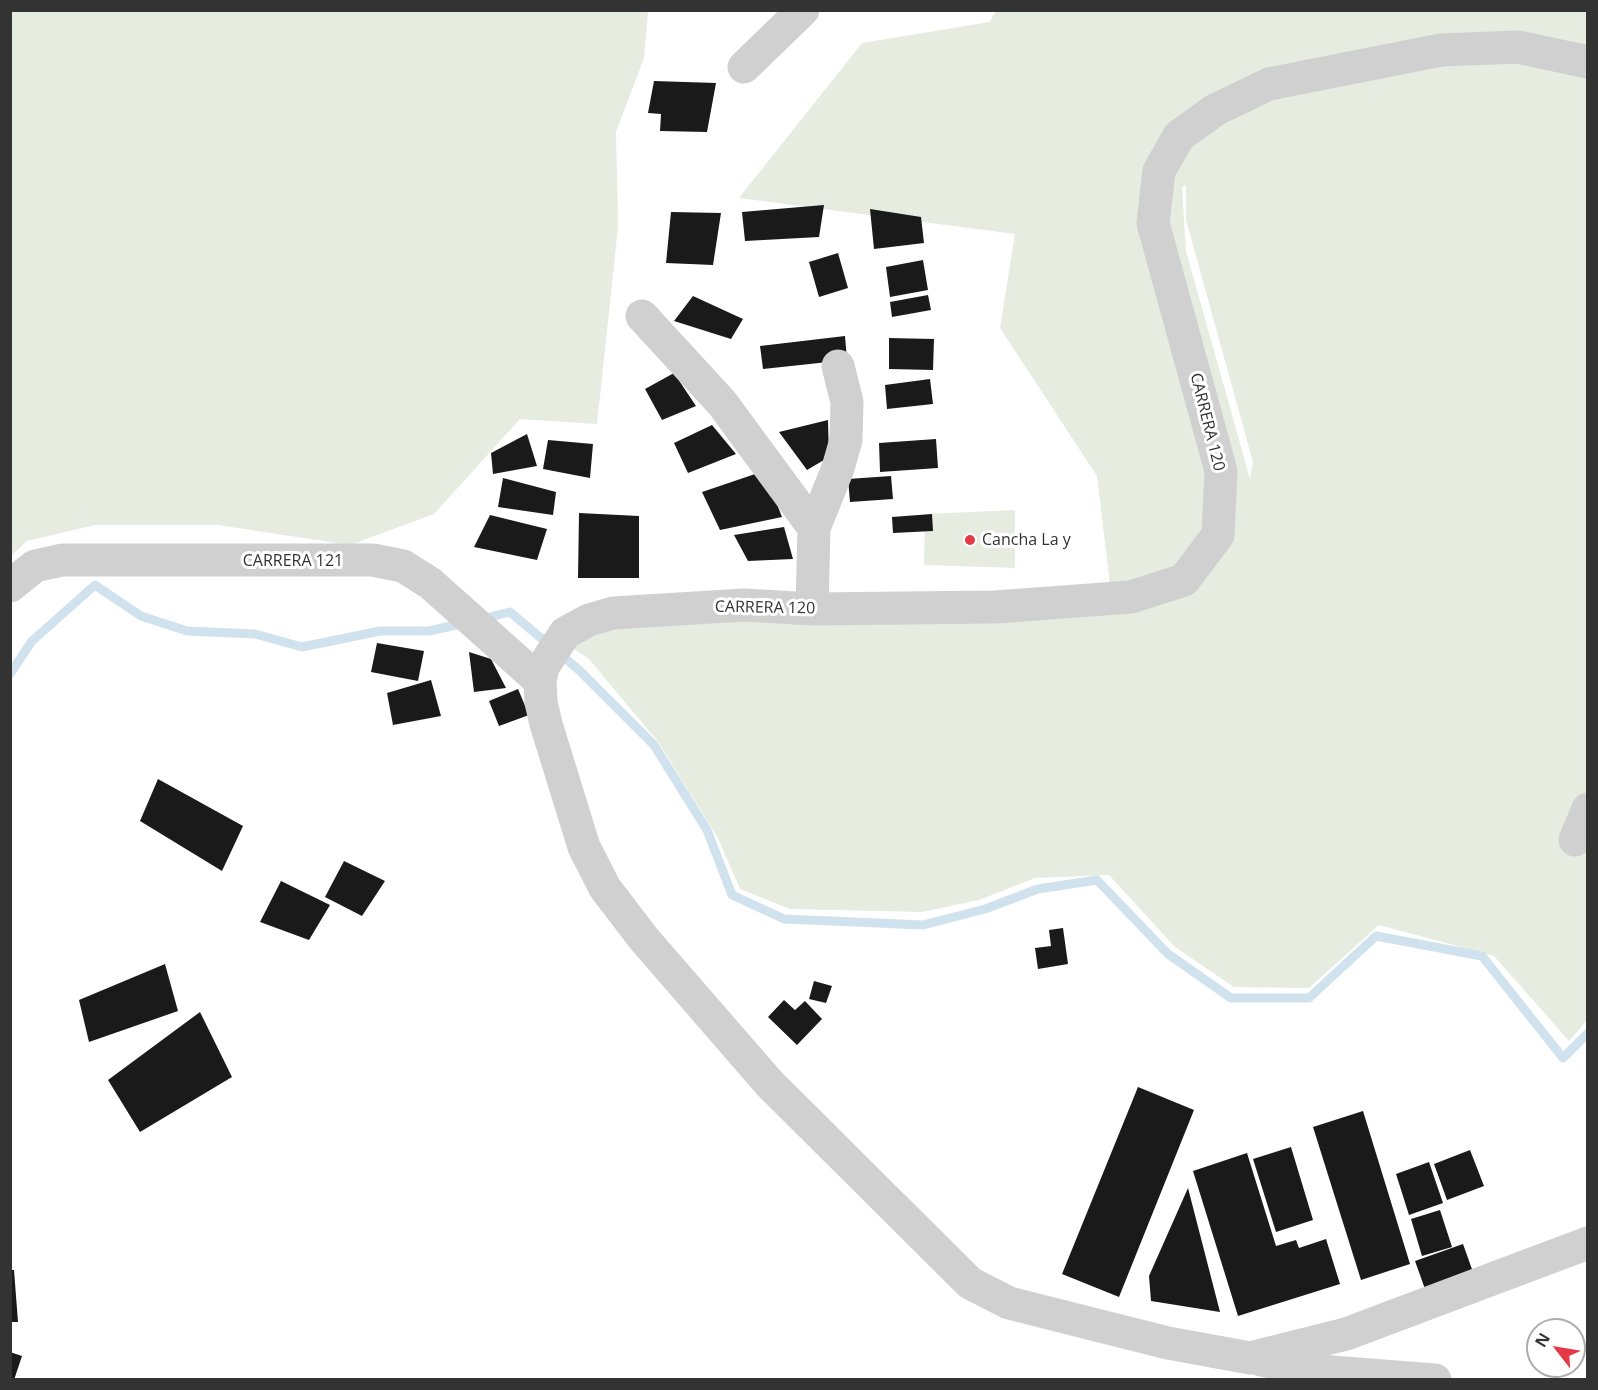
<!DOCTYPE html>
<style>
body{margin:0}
#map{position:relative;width:1598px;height:1390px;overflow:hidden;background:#fff;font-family:"Open Sans",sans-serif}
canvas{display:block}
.frame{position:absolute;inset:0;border:12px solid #333;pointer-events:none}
.north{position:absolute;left:1526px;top:1318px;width:60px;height:60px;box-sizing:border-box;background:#fff;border:2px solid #adadad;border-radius:50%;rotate:301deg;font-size:16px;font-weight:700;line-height:24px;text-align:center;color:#333}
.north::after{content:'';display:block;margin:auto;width:21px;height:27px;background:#e63946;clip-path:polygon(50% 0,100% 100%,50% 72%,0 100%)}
</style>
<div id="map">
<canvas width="1598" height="1390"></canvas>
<div class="frame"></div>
<div class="north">N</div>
</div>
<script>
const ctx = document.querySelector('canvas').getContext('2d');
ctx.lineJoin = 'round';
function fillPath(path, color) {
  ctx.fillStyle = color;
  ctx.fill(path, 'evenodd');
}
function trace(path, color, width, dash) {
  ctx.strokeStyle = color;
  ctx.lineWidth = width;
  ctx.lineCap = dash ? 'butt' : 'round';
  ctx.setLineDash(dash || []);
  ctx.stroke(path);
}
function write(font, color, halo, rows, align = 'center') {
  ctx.font = font + ' "Open Sans",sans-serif';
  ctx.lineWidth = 6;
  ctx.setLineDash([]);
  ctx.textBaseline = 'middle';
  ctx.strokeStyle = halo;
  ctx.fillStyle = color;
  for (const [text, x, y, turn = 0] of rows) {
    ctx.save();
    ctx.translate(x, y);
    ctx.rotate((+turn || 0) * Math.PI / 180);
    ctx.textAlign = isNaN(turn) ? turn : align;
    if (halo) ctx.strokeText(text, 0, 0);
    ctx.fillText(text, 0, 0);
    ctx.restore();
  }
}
fillPath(new Path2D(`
 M996,10L1587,11L1588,1019L1569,1041L1494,956L1379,925L1309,988L1234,987L1175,947L1109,875L1035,878L979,900L922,912L790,909L740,889L718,838L659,743L589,659L571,647L575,633L653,612L1113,610L1097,476L1000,328L1015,234L739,198L862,43L990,22ZM1186,184V220L1253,462L1250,479L1186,251L1182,188Z
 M11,11H648L644,58L616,132L618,227L597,424L520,419L434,514L350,545L218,525H95L27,541L11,556Z
 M1015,510V568L924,565L925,514Z`), '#e6ecdf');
trace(new Path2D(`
 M481,619L510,612L579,670L654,745L707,830L732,895L784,919L923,925L985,909L1038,889L1097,880L1168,954L1231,998H1309L1376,936L1482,956L1563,1058L1588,1033
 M10,674L32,641L95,585L141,616L187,631L255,634L302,647L380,631H429L465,623`), '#cfe2ee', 9);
fillPath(new Path2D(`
 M654,81L716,83L707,132L660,131L661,114L648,113Z
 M824,205L819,237L745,241L742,212Z
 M870,209L921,217L924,243L874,249Z
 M671,212L721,213L713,265L666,263Z
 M838,253L848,288L819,297L809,262Z
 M923,260L928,290L890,297L886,267Z
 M928,295L931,310L892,317L890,302Z
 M693,296L743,319L731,339L674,321Z
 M845,336L847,360L763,369L760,346Z
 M889,338L934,339L933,370L889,369Z
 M674,373L696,406L662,420L645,389Z
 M930,379L933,404L887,409L885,385Z
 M828,420L829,457L807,470L779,432Z
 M712,425L736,454L688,473L674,443Z
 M527,434L537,466L493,474L491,453Z
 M936,439L938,468L880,472L879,443Z
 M548,440L593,444L590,478L543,469Z
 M764,471L782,517L720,530L702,492Z
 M891,476L893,499L850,502L848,479Z
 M503,478L556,492L553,515L498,507Z
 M579,513L639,516V578H578Z
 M932,514L933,531L893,533L892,517Z
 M490,515L547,529L537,560L474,547Z
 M784,527L793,559L748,561L734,535Z
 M377,643L424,651L418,681L371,672Z
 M469,652L491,659L506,688L474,692Z
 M431,680L441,716L393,725L387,693Z
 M518,689L529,715L499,726L489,701Z
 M158,779L243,826L222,871L140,821Z
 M344,861L385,881L362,916L325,897Z
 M281,881L330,905L309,940L260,922Z
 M1063,928L1068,964L1038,969L1035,948L1051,946L1049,930Z
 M165,964L178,1011L89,1042L79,1000Z
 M814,981L832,986L826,1003L809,999Z
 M784,1000L795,1010L805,1001L822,1019L797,1045L768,1017Z
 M200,1012L232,1077L140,1132L108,1080Z
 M1138,1087L1194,1110L1119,1297L1062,1274Z
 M1363,1111L1410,1264L1361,1280L1313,1127Z
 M1291,1147L1313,1220L1276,1232L1253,1159Z
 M1470,1150L1484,1186L1447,1200L1434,1164Z
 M1247,1153L1276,1246L1296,1240L1299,1248L1326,1239L1340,1284L1238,1316L1193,1171Z
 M1429,1162L1443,1203L1409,1215L1396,1174Z
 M1188,1188L1220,1312L1151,1301L1149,1276Z
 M1440,1210L1452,1247L1422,1256L1411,1219Z
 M1463,1244L1473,1272L1425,1289L1415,1261Z
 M10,1270H14L18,1322H10Z
 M10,1352L22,1356L14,1380H10Z`), '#1a1a1a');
trace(new Path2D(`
 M1588,62L1518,47L1441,50L1269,84L1215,110L1179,136L1159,171L1153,223L1221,471L1218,535L1184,580L1131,597L995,607L812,609L744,605L613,613L589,620L565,633L543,667L540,681L541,702L546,724L584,847L605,888L644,939L769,1083L970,1283L1009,1303L1168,1343L1250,1358L1346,1334L1588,1243
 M744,67L803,10
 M642,316L722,403L814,528
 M10,586L35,566L62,560H373L403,566L430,583L540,681
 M812,609L814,528L838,468L846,440L847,402L838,366
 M1575,840L1588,809
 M1261,1360L1319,1371L1435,1380`), '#d0d0d0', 33);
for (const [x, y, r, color] of [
 [970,540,6,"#e63946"]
]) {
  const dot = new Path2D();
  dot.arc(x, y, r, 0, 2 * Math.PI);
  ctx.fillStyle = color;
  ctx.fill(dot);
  trace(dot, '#fff', 2);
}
write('16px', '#333', '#fff', [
 ["CARRERA 120",1207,422,76],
 ["CARRERA 121",293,561],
 ["CARRERA 120",765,608,1]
]);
write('16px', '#333', '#fff', [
 ["Cancha La y",982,540]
], 'left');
</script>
